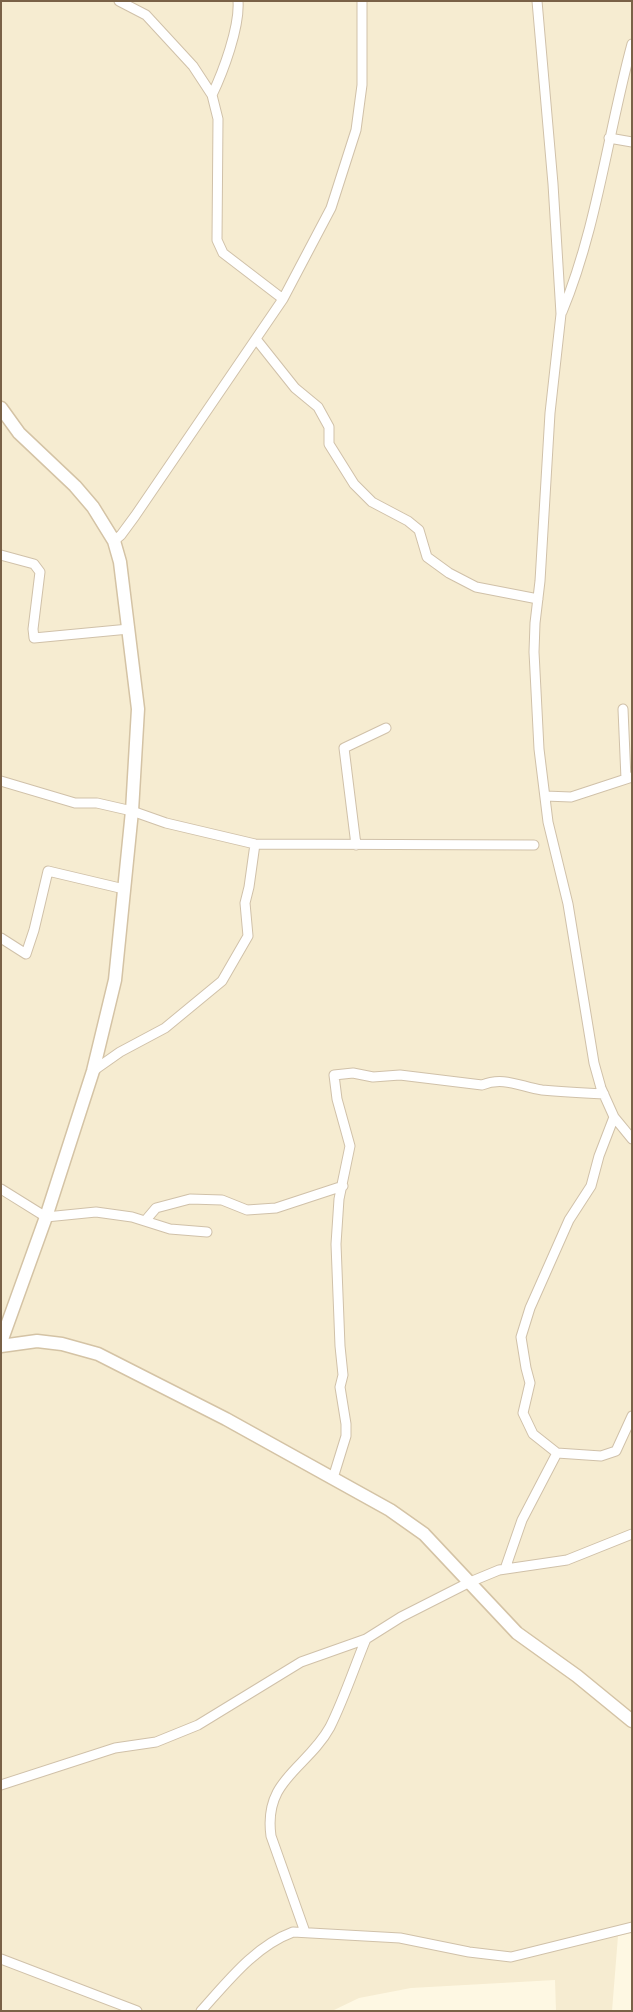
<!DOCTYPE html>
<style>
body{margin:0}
#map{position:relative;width:633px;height:2012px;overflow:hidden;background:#fef8e3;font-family:"Archivo Narrow",sans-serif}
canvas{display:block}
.frame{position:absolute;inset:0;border:2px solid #796147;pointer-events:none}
</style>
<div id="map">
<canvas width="633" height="2012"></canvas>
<div class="frame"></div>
</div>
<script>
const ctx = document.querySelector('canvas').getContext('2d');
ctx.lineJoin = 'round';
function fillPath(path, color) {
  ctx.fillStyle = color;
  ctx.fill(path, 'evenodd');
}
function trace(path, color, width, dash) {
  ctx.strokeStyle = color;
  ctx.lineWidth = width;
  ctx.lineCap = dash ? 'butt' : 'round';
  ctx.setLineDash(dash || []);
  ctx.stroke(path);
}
fillPath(new Path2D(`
 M1,1H632V1933L618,1936L612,2011H556L555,1980L411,1988L359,1998L332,2011H1Z`), '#f6ecd1');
const street = new Path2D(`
 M119,1L146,15L193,66L212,95L218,119L217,240L223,253L283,299
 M537,1L553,184L561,314L550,413L540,581L535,623L534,652L539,749L548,822L568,904L594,1063L601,1088L614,1117L632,1139
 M212,95C223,72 240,27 238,1
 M609,138L632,142
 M562,312C597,228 608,132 632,44
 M256,339L295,388L318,407L329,427V444L354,484L372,502L408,521L419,530L427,557L449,573L476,587L538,599
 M114,541L121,535L135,516L283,299L331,208L356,130L362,85V1
 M1,555L34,564L40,572L33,629L34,638L129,629
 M623,709L626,779
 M1,781L75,803H97L132,811L166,823L255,844L534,845
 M545,796L571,797L632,777
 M356,845L344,748L386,728
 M1,938L26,954L34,930L48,871L124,889
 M93,1071L120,1052L165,1028L222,981L248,936L245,903L249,887L255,844
 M1,1189L46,1217L96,1212L132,1217L170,1229L207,1232
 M145,1221L156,1208L190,1199L222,1200L247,1210L276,1208L343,1186
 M557,1453L533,1434L523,1413L530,1383L526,1368L521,1337L530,1308L569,1220L591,1186L599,1156L614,1117
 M333,1478L346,1436V1424L340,1387L343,1375L340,1346L336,1244L339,1199L350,1146L337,1099L334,1075L353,1073L373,1077L400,1075L482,1085C504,1076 521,1087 542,1090C563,1092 583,1093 604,1094
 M505,1569L522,1520L557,1453L601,1456L616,1451L632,1416
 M1,1785L115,1748L156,1742L198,1725L301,1662L366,1639L401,1617L470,1582L499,1570L567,1560L632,1534
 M305,1932L271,1836C263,1779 307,1769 330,1727C344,1699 354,1668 366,1639
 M1,1959L137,2011
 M201,2011C228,1981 255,1946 293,1932L400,1938L469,1952L511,1957L632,1927`);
const secondary = new Path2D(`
 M1,408L19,433L75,486L93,507L114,541L120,562L138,709L132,811L115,980L93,1071L46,1217L1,1342
 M1,1346L37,1341L62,1344L98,1354L226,1419L390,1510L424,1534L517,1633L577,1676L632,1721`);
trace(street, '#d0c1a9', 11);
trace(secondary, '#d4c3a5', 15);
trace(street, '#fff', 9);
trace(secondary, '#fff', 12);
</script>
